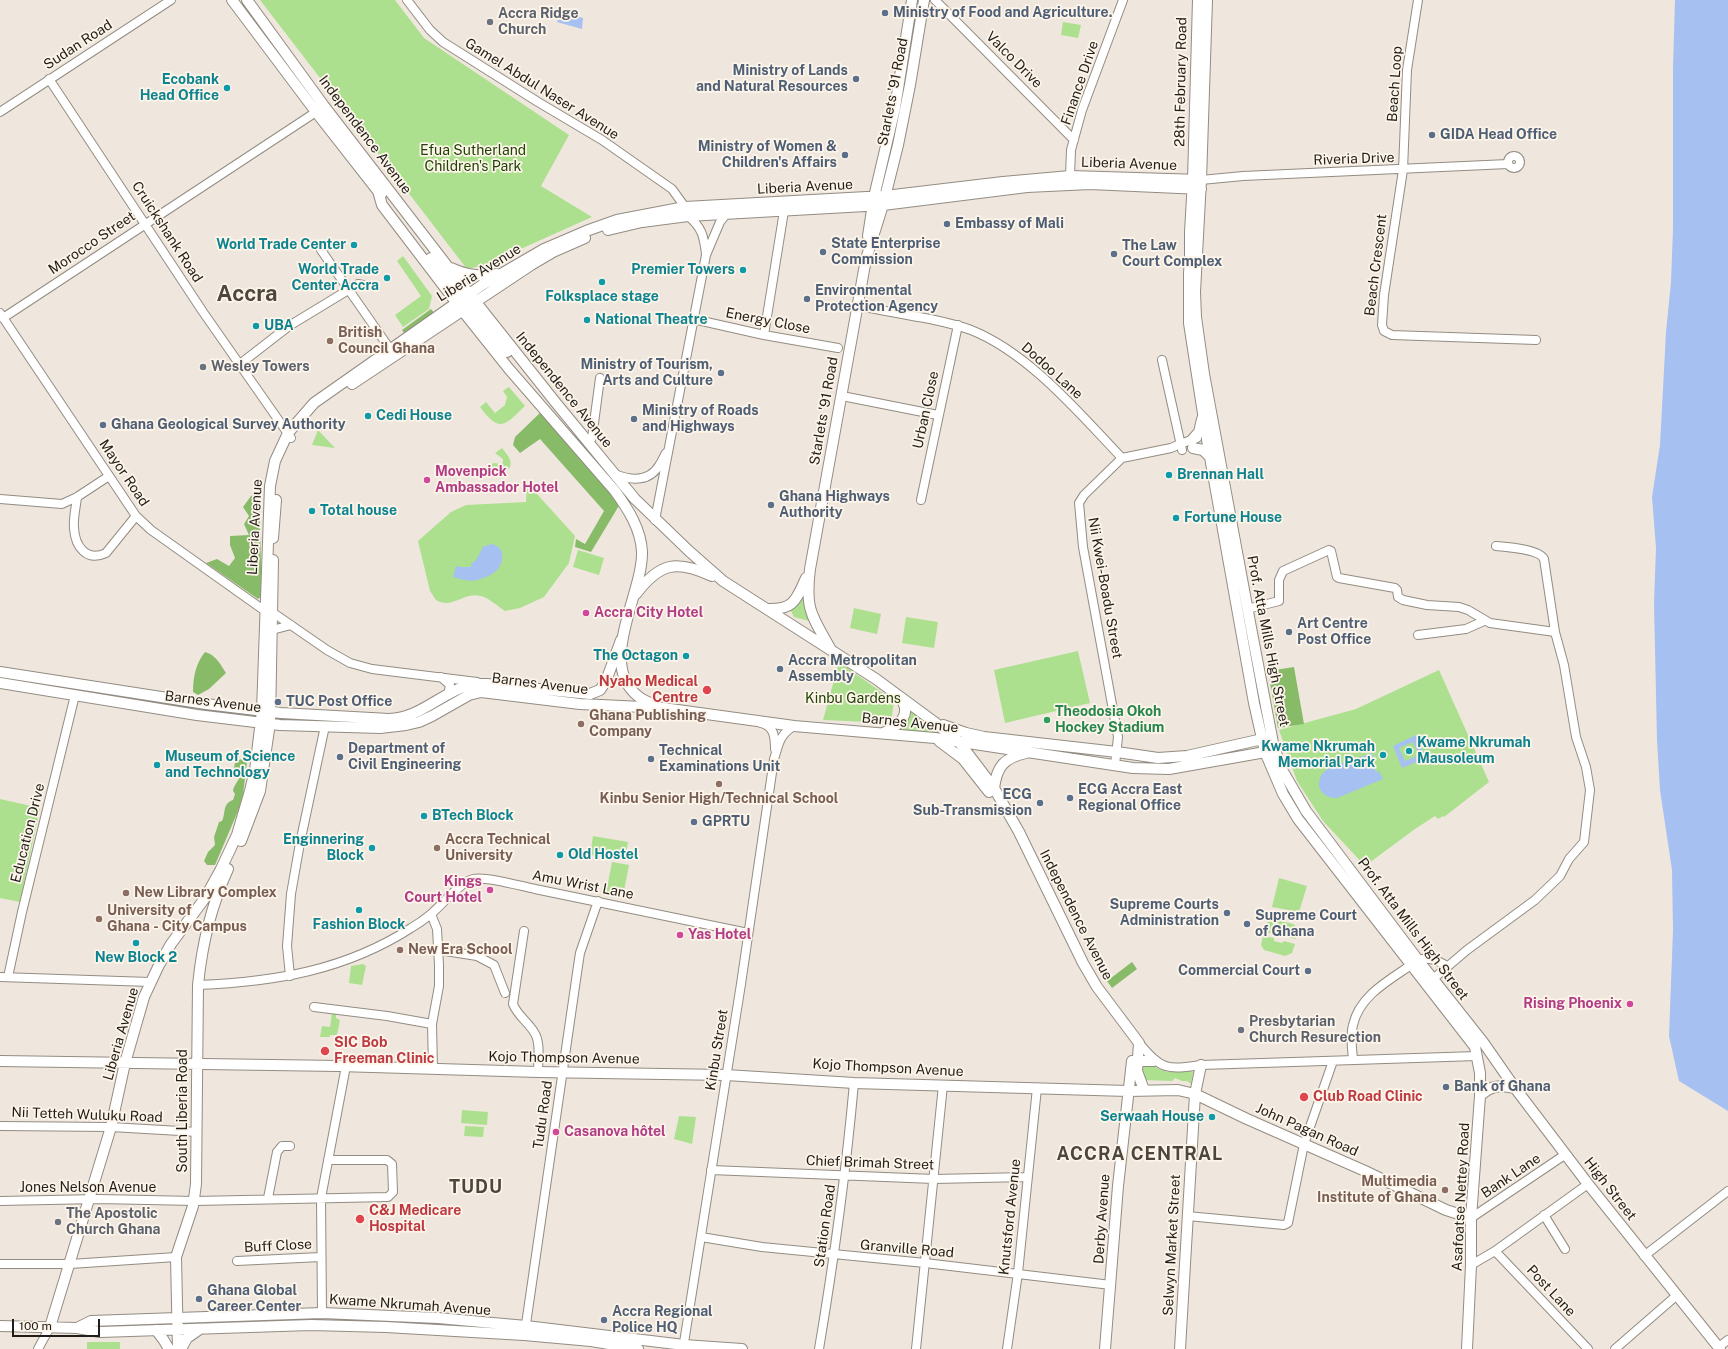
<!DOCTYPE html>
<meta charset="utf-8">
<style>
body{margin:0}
#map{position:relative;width:1728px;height:1349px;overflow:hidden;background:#efe7dd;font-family:"Public Sans",sans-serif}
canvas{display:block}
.scale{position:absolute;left:12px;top:1319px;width:88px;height:18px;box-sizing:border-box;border:2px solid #211e1a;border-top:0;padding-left:5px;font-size:12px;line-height:14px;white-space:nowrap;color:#211e1a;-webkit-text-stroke:3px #fdf5ea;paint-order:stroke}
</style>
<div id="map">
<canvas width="1728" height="1349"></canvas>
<div class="scale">100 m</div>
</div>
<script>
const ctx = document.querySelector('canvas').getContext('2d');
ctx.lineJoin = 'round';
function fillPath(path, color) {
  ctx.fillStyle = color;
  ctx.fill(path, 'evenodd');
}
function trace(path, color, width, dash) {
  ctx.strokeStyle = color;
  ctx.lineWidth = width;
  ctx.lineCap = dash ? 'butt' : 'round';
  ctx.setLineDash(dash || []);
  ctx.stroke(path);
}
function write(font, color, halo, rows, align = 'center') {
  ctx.font = font + ' "Public Sans",sans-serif';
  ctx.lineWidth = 3.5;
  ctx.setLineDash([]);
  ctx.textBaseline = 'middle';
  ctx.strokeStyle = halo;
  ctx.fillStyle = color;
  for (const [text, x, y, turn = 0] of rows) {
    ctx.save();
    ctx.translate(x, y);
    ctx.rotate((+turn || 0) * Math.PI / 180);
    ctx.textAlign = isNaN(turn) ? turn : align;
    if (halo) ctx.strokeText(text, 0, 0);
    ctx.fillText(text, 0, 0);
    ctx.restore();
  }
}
fillPath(new Path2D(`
 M260,0H395L424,38L569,135L541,186L592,217L485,265L467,269Z
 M1063,22L1081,25L1078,38L1061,35Z
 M403,256L432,296L429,309L403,327L395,315L421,296L397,261Z
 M509,387L525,406C505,425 500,434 480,407L486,402L495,413L505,405L507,397L503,391Z
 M318,430L335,448L312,445Z
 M502,448C507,455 514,461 509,469L495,470L490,465L494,463L501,464L503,462V459L495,453Z
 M527,483L575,536L569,563L544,597L520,608L505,611C497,606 489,598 481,596C464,591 452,610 436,600L430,591L418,541L451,512L466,505L526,502Z
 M578,550L604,558L599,575L573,567Z
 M801,597H804L806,607L813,622L794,617L790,609Z
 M854,608L881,614L877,634L850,628Z
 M906,617L938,622L934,648L902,643Z
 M1078,651L1090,703L1005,723L994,670Z
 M839,662L894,701L891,723L823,720Z
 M1439,670L1489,782L1444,817L1443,816L1438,819L1435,816L1415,829L1365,866L1323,821L1297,781L1279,730L1356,709Z
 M911,709L942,737L896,732L905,728Z
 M0,799L40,808L20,902L0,898Z
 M593,836L628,842L625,860L590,855Z
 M612,862L629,865L623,896L606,893Z
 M1279,878L1307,886L1299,912L1272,907Z
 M1273,919L1293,924L1298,928L1296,939L1285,937V934L1278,932L1275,934L1264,932L1268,921Z
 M1263,936L1274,938V941L1282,943L1284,941L1295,944L1292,953L1285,956L1264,950L1261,945Z
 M363,964L366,966L362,985L349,983L351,966Z
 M332,1013L336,1014V1018L340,1020L337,1035H330V1037H320L322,1026L330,1027Z
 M1141,1063L1148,1064L1167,1072L1191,1071L1193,1072L1191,1084L1187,1081H1182L1175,1078L1172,1081L1143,1080V1072L1140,1070Z
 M462,1110L488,1112L487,1125L461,1123Z
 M679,1116L696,1117L692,1144L674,1139Z
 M465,1126L484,1127L483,1137L464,1136Z
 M87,1342H120V1349H87Z`), '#ace08e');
fillPath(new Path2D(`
 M431,309L436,315L406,336L402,330Z
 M542,411L620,504L591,552L575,547L576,539L585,544L604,511L540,439L520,453L513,445L515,437Z
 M259,494L262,596L258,599L206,563L217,559L229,566L235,558L230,545V536L249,535L244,524L249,516L243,507L251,496Z
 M205,652C215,654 221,665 226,673L209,689L198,695L193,692C193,677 196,663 205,652Z
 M1294,667L1304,724L1278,728L1268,671Z
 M241,759L247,762L243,795L238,811L215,865H207L204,861L208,852L215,845L214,837L219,822L222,821C226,813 222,804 233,800L235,794L233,791C233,786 238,782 240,776L233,772L235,763Z
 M1132,962L1137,969L1112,988L1107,981Z`), '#88bb68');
fillPath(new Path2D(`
 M1675,0H1728V1111L1679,1081L1669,1036L1673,930L1672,870L1660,790L1657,740L1654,603L1656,548L1652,497L1660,445L1666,332L1671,282L1673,229V67Z
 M561,12L583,18L582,29L557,22Z
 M491,544C505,546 505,561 497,570C492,575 484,578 477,580C469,582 460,579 453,577L456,566L460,567H471V564L476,560L483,547Z
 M1416,735L1426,758L1402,768L1393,746ZM1413,742L1419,755L1405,761L1399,748Z
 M1372,753L1374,759L1372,761L1376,772L1379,771L1383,779L1337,798C1330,798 1326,797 1321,791C1317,785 1319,776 1325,771C1333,765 1361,757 1372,753Z`), '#a5c0f1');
const minor = new Path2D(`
 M407,0L430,30L443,42L538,102L602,140L672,189L685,207
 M935,0L1074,140
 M1418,0L1407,70L1403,170L1384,295L1382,325L1384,331L1392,335L1536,340
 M49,79L203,312L291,438
 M0,112L171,0
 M1508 162a6 6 0 1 1 12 0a6 6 0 1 1-12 0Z
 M1070,176L1071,150L1082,110L1123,0
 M1201,180L1243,176L1508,164
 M688,216C702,227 704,237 706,254
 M321,250L390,349
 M858,306C882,310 906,315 930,319C944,322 958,325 971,330C1029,353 1079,413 1122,458
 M0,313L136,516L151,530L265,611
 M3,318L316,112
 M693,319L764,335L838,348
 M764,335L784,211
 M1162,360L1182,450
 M240,364L289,326L358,284L363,285
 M842,396L938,415
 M592,438L600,378
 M615,474C632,481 650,482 660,464C662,461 664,456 666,453
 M77,497C76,507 73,518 74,528C75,547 87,562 106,553L136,516
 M0,499L62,504L77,497L109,476
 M921,500L958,325
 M655,520L706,255L720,222L727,213
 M1247,609L1279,601V580L1283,571L1329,550L1331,551L1337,577L1339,578L1395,588L1397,590L1398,597L1403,600L1427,605L1459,607L1468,610L1490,623L1555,632
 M272,612L327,650L350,663L372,669L477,682
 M272,630L291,625
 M1418,635L1466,629L1484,621
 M441,677L450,685L448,695
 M761,723C774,726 775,737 775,749
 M1115,765L1118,737L1083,547L1079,503L1084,495L1122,458L1171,448L1180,444L1197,438
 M431,914L437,929L439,965V986L432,1024L433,1069
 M524,931L513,1004C517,1015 528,1022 534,1032C541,1042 538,1060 538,1072
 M439,950L477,956L494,965L505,993
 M290,976L287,946L291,894L300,843L325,726
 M0,977L150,982
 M8,977L22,912L75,695
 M1433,979L1467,950L1535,900L1560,876L1569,859L1584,842L1590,790L1586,767L1576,737L1564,665L1555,632L1544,559C1539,549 1506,547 1496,546
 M198,985C275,982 346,970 411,928C418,924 425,919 431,914C442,905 460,882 473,879C486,876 520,886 535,889C606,903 677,918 748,933
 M314,1007L387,1016L432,1024
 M1139,1043C1162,1070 1166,1070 1201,1065L1477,1056
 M1353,1059C1352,1048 1350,1036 1353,1025C1360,993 1394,978 1418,960C1429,957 1437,960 1447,966
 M0,1126L111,1127L197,1132
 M711,1170L934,1179L1027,1177
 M268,1198L277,1152L282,1146H290
 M0,1201L99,1199L195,1201L388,1197L393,1192L392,1164L387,1160H328
 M1544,1215L1565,1249
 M1187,1216L1284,1225L1288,1223L1304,1144L1333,1061
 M1471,1218L1566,1154
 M701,1237L762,1247L925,1263L1111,1285
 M1495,1251L1588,1349
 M1644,1256L1728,1191
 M237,1261L321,1257
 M0,1264H70L176,1257
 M1471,1265L1495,1251L1588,1184
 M322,1313L321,1198L346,1066
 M525,1331L578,966L580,953L598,901
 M1719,1347L1728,1340
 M38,1349L50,1327
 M683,1349L741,984L774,759C779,744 779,735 794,726
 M819,1349C834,1260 846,1172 854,1083
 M916,1349L943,1085
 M1007,1349L1018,1273L1037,1088
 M1615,1349L1676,1296`);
const major = new Path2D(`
 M232,0L316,112L381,195
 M247,0L324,106L448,267L556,403L635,499L689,551L723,581L876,679L933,721L959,742L994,788L1019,832L1083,963L1097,987L1139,1043L1137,1071L1144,1090
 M1198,0L1193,180L1190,232V260L1189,273V323L1208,446L1254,703L1265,752L1283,794L1298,819L1475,1047L1480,1073V1096L1471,1218V1265L1467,1349
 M1207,0L1201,180L1195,292L1196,317L1204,374L1252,633L1273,743L1281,768L1306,811L1418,960L1483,1042L1515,1088L1588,1184L1720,1349
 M378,191L382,205L462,310L509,369L615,491C628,509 641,529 642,552C643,594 596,664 639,697C644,701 650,703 656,705
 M608,230L642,222L688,216L883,205L1027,187L1090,184L1201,189
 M868,236L874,197L895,108L912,0
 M431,258L463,298L467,300
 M451,268C467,275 479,277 497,274
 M463,304L469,306L507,352
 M352,384L531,265L553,252L585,238
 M1192,440L1199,432L1202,419
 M1193,448L1203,450L1211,458
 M273,538L276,500
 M636,594C660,562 677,560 712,576
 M767,609C794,610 796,600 806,578
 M830,648C811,615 805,608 810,569L866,259L883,205L898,145L910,85L924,0
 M0,672L206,704L281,713L389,719C419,718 439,695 466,686C472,683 480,684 487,684L590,694L600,690L606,681L621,640
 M0,683L197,715L280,725L380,728L406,725L419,722L432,716L469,695L481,692L580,704L663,708L794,726L935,738L1133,768L1169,769L1271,751
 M943,725L966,733L984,737L1117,752L1158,758L1187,756L1267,738
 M883,733C899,726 914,714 899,696
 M939,741L963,759L989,792
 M994,788C997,766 1004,758 1026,753
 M241,841L260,791L270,723L273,560
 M0,1061L339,1066L538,1072L726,1075L854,1083L1128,1091L1178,1090L1195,1094L1247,1119L1365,1171L1446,1210L1471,1218
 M1137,1061H1154
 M1480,1096C1491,1085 1500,1085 1515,1088
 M0,1326L77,1328L100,1332L311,1325L386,1327L524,1335L591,1341L638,1349
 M50,1327L111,1127L125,1063L144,997L159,965L171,944L205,898L220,871L237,835L250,791L255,770L262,711L270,486L275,461L288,433L314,403L482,285L544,249L586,231L617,220L685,207L885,196L1003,182L1070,176L1201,180
 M77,1328L91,1321L322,1313L438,1318L526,1326L684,1345L742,1349
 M156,1330L163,1339L169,1349
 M178,1349L176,1257L193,1206L196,1184L198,985C202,944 211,906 228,869
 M181,1349L187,1338L200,1329
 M1105,1349L1118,1186L1132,1061
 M1180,1349L1195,1094L1201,1065`);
trace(minor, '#938c82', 10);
trace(major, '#938c82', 12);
trace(minor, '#fff', 8);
trace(major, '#fff', 10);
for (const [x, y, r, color] of [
 [885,13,4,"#5c6f8a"],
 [490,22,4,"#6b7280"],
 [856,79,4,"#5c6f8a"],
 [227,88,4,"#0f9aa8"],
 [1432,135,4,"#5c6f8a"],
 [845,155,4,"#5c6f8a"],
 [947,224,4,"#5c6f8a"],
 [354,245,4,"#0f9aa8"],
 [823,252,4,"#5c6f8a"],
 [1114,254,4,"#5c6f8a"],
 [743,270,4,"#0f9aa8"],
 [387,278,4,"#0f9aa8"],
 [602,282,4,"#0f9aa8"],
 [807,299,4,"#5c6f8a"],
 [587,320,4,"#0f9aa8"],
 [256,326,4,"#0f9aa8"],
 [330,341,4,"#8d6e63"],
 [203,367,4,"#6b7280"],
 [721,373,4,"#5c6f8a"],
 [368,416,4,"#0f9aa8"],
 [634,419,4,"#5c6f8a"],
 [103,425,4,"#5c6f8a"],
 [1169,475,4,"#0f9aa8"],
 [427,480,4,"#d1479c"],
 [771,505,4,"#5c6f8a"],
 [312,511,4,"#0f9aa8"],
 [1176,518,4,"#0f9aa8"],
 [586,613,4,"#d1479c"],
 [1289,632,4,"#5c6f8a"],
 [686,656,4,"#0f9aa8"],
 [780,669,4,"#5c6f8a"],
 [707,690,5,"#e0444e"],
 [278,702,4,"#5c6f8a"],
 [1047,720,4,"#2e9e5b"],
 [581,724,4,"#8d6e63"],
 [1409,751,4,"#0f9aa8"],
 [1383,755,4,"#0f9aa8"],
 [340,757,4,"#5c6f8a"],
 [651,759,4,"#5c6f8a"],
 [157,765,4,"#0f9aa8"],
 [719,784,4,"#8d6e63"],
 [1070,798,4,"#5c6f8a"],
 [1040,803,4,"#5c6f8a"],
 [424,816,4,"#0f9aa8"],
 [694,822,4,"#5c6f8a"],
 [372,848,4,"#0f9aa8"],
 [437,848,4,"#8d6e63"],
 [560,855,4,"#0f9aa8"],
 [490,890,4,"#d1479c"],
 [126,893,4,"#8d6e63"],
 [359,910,4,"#0f9aa8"],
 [1227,913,4,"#5c6f8a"],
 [99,919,4,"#8d6e63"],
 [1247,924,4,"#5c6f8a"],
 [680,935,4,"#d1479c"],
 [136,943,4,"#0f9aa8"],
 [400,950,4,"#8d6e63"],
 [1308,971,4,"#5c6f8a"],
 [1630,1004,4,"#d1479c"],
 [1241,1030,4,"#6b7280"],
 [325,1051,5,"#e0444e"],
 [1446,1087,4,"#5c6f8a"],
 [1304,1097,5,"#e0444e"],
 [1212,1117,4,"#0f9aa8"],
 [556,1132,4,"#d1479c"],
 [1445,1190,4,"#8d6e63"],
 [360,1219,5,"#e0444e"],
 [58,1222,4,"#6b7280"],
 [199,1299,4,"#5c6f8a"],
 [604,1320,4,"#5c6f8a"]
]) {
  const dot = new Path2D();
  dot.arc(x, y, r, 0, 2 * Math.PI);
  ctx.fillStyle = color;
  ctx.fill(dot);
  trace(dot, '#fdf5ea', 1.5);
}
write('bold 14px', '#4e5e75', '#fdf5ea', [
 ["Ministry of Food and Agriculture.",893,13],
 ["Ministry of Lands",848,71,"right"],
 ["and Natural Resources",848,87,"right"],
 ["GIDA Head Office",1440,135],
 ["Ministry of Women &",837,147,"right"],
 ["Children's Affairs",837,163,"right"],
 ["Embassy of Mali",955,224],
 ["State Enterprise",831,244],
 ["Commission",831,260],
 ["The Law",1122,246],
 ["Court Complex",1122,262],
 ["Environmental",815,291],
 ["Protection Agency",815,307],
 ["Ministry of Tourism,",713,365,"right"],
 ["Arts and Culture",713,381,"right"],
 ["Ministry of Roads",642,411],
 ["and Highways",642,427],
 ["Ghana Geological Survey Authority",111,425],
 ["Ghana Highways",779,497],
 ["Authority",779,513],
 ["Art Centre",1297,624],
 ["Post Office",1297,640],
 ["Accra Metropolitan",788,661],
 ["Assembly",788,677],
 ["TUC Post Office",286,702],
 ["Department of",348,749],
 ["Civil Engineering",348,765],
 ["Technical",659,751],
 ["Examinations Unit",659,767],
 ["ECG Accra East",1078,790],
 ["Regional Office",1078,806],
 ["ECG",1032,795,"right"],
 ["Sub-Transmission",1032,811,"right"],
 ["GPRTU",702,822],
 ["Supreme Courts",1219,905,"right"],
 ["Administration",1219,921,"right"],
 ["Supreme Court",1255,916],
 ["of Ghana",1255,932],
 ["Commercial Court",1300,971,"right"],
 ["Bank of Ghana",1454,1087],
 ["Ghana Global",207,1291],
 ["Career Center",207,1307],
 ["Accra Regional",612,1312],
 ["Police HQ",612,1328]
], 'left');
write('bold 14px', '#5b616d', '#fdf5ea', [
 ["Accra Ridge",498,14],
 ["Church",498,30],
 ["Wesley Towers",211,367],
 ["Presbytarian",1249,1022],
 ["Church Resurection",1249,1038],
 ["The Apostolic",66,1214],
 ["Church Ghana",66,1230]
], 'left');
write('14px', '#211e1a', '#fdf5ea', [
 ["Sudan Road",78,45,-33],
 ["Valco Drive",1014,60,45],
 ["28th February Road",1181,82,-89],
 ["Finance Drive",1080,83,-71],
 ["Beach Loop",1395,84,-86],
 ["Gamel Abdul Naser Avenue",542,89,32],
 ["Starlets '91 Road",893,92,-79],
 ["Independence Avenue",365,135,53],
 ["Riveria Drive",1354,159,-2],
 ["Liberia Avenue",1129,164,2],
 ["Liberia Avenue",805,187,-3],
 ["Cruickshank Road",167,232,57],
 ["Morocco Street",92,243,-34],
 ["Beach Crescent",1376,265,-83],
 ["Liberia Avenue",479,273,-32],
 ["Energy Close",768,321,11],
 ["Dodoo Lane",1052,371,42],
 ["Independence Avenue",564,390,51],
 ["Urban Close",926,410,-78],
 ["Starlets '91 Road",824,411,-80],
 ["Mayor Road",124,473,56],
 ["Liberia Avenue",255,527,-87],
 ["Nii Kwei-Boadu Street",1105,588,80],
 ["Prof. Atta Mills High Street",1268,641,79],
 ["Barnes Avenue",540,684,7],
 ["Barnes Avenue",213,702,7],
 ["Barnes Avenue",910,723,6],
 ["Education Drive",28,833,-76],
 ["Amu Wrist Lane",583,885,11],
 ["Independence Avenue",1076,915,63],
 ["Prof. Atta Mills High Street",1413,929,53],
 ["Liberia Avenue",121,1034,-74],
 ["Kinbu Street",717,1050,-81],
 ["Kojo Thompson Avenue",564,1058,1],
 ["Kojo Thompson Avenue",888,1068,3],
 ["South Liberia Road",183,1111,-90],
 ["Nii Tetteh Wuluku Road",87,1115,2],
 ["Tudu Road",543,1115,-82],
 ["John Pagan Road",1307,1130,24],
 ["Chief Brimah Street",870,1163,2],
 ["Bank Lane",1511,1176,-34],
 ["Jones Nelson Avenue",88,1188],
 ["High Street",1610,1189,52],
 ["Asafoatse Nettey Road",1461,1197,-87],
 ["Knutsford Avenue",1010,1217,-84],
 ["Derby Avenue",1102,1219,-86],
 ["Station Road",825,1226,-82],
 ["Selwyn Market Street",1172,1245,-87],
 ["Buff Close",278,1246,-3],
 ["Granville Road",907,1249,5],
 ["Post Lane",1551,1291,47],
 ["Kwame Nkrumah Avenue",410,1305,4]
]);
write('bold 14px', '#0d838f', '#fdf5ea', [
 ["Ecobank",219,80,"right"],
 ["Head Office",219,96,"right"],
 ["World Trade Center",346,245,"right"],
 ["World Trade",379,270,"right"],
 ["Center Accra",379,286,"right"],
 ["Premier Towers",735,270,"right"],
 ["Folksplace stage",602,297,"center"],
 ["National Theatre",595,320],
 ["UBA",264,326],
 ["Cedi House",376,416],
 ["Brennan Hall",1177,475],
 ["Total house",320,511],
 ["Fortune House",1184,518],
 ["The Octagon",678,656,"right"],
 ["Kwame Nkrumah",1417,743],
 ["Mausoleum",1417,759],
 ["Kwame Nkrumah",1375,747,"right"],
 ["Memorial Park",1375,763,"right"],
 ["Museum of Science",165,757],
 ["and Technology",165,773],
 ["BTech Block",432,816],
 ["Enginnering",364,840,"right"],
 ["Block",364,856,"right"],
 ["Old Hostel",568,855],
 ["Fashion Block",359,925,"center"],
 ["New Block 2",136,958,"center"],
 ["Serwaah House",1204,1117,"right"]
], 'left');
write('14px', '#214205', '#fdf5ea', [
 ["Efua Sutherland",473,151],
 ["Children's Park",473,167],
 ["Kinbu Gardens",853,699]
]);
write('bold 14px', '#785e54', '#fdf5ea', [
 ["British",338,333],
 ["Council Ghana",338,349],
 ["Ghana Publishing",589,716],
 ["Company",589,732],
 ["Kinbu Senior High/Technical School",719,799,"center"],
 ["Accra Technical",445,840],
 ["University",445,856],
 ["New Library Complex",134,893],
 ["University of",107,911],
 ["Ghana - City Campus",107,927],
 ["New Era School",408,950],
 ["Multimedia",1437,1182,"right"],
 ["Institute of Ghana",1437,1198,"right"]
], 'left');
write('bold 14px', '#b23c85', '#fdf5ea', [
 ["Movenpick",435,472],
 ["Ambassador Hotel",435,488],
 ["Accra City Hotel",594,613],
 ["Kings",482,882,"right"],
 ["Court Hotel",482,898,"right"],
 ["Yas Hotel",688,935],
 ["Rising Phoenix",1622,1004,"right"],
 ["Casanova hôtel",564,1132]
], 'left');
write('bold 14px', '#be3a42', '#fdf5ea', [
 ["Nyaho Medical",698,682,"right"],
 ["Centre",698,698,"right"],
 ["SIC Bob",334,1043],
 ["Freeman Clinic",334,1059],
 ["Club Road Clinic",1313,1097],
 ["C&J Medicare",369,1211],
 ["Hospital",369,1227]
], 'left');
write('bold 14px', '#27864d', '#fdf5ea', [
 ["Theodosia Okoh",1055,712],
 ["Hockey Stadium",1055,728]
], 'left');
ctx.letterSpacing = '1px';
write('bold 18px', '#4c463d', '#fdf5ea', [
 ["ACCRA CENTRAL",1140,1154],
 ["TUDU",476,1187]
]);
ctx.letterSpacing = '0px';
write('bold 22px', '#4c463d', '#fdf5ea', [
 ["Accra",247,294]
]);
</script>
